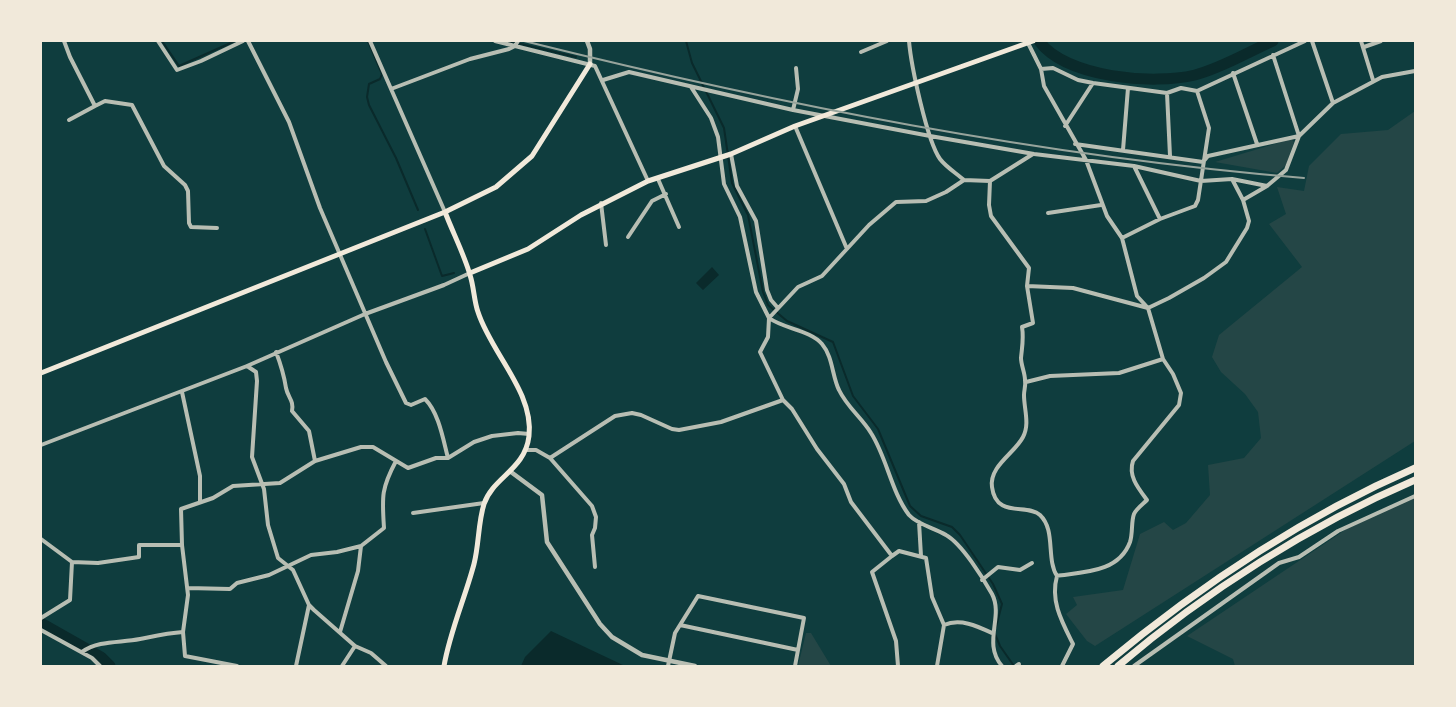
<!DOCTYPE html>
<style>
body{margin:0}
#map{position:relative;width:1456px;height:707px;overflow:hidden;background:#0f3d3e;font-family:"Archivo Narrow",sans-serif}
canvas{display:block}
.frame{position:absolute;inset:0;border:42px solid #f1e9da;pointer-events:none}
</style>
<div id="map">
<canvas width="1456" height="707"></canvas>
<div class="frame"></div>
</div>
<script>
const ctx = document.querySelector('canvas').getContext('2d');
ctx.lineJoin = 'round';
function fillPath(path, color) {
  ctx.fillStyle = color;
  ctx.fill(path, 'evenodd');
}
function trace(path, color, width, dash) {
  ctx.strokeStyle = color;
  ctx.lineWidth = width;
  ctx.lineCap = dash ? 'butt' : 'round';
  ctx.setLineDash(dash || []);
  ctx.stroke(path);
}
fillPath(new Path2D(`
 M1415,111V441L1095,646L1087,641L1066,614L1077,605L1073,597L1123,590L1140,534L1164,522L1173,530L1186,523L1210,495L1208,465L1244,458L1261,438L1258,412L1245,394L1221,372L1212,357L1219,335L1302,267L1269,224L1286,214L1277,187L1304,191L1309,166L1341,134L1388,130Z
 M1291,139L1294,142L1286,165L1277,173L1215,162Z
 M1415,495V666H1235L1233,659L1187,636L1348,528Z
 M806,633H811L831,666H798Z`), '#244646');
fillPath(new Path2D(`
 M712,267L719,275L703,290L696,283Z
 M551,631L625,666H521L525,657Z`), '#0a2a2b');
trace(new Path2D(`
 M162,41L179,66L235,41
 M368,41L382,74L380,79L369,84L367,97L369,105L396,158L418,210
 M508,41L576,57
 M686,41L692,63L724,128L732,183L748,215L763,292L768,305L787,321L833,342L853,396L878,429L910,506L921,516L952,527L960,535L993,584L1002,604L996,627
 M425,229L442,276L454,273
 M995,634L1000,646L1014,666`), '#0a2a2b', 2);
trace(new Path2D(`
 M1039,41C1066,78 1154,85 1195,75C1222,68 1248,52 1273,41
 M41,623L101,657L110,666`), '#0a2a2b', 11);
trace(new Path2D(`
 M64,41L70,57L95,106L69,120
 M158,41L177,70L201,61L243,41
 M248,41L289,122L320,208L386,362L406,403L411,405L425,399C439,413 443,439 448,458
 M370,41L445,212
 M495,41L595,66L648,181
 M909,41C911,65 927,141 940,159C946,167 956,173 964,180
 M1027,41L1041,69L1044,86L1086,160L1107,216L1122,238L1137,296L1148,308L1163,359L1173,374L1181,393L1179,405L1133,461C1128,476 1138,488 1147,500C1143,504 1136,509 1134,514C1131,522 1133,533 1130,542C1119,572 1085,572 1057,576
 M1312,41L1333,103
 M1361,41L1373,80
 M1364,47L1381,41
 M861,52L887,41
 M1041,69L1053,68L1078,80L1093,83L1167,93L1181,88L1197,91L1305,41
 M1233,73L1257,144
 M603,80L629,72L793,110L930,136L1034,154L1134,166L1201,181L1232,179L1267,186
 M691,87L711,118L718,137L724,184L740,217L756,292L769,318L768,337L760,352L783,400L792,409L817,449L844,484L851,502L892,556L899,551L926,558L932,597L944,625C960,618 977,626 992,633
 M391,89L470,59L509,49L515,46L518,41
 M1167,93L1170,156
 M95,106L105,101L132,105L164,166L185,185L188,191L189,223L191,227L217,228
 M793,110L798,89L796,68
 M795,126L847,249
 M1065,126L1093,83
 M1075,144L1203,162L1208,156L1299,136L1273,55
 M1123,150L1128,88
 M731,154L737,186L756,221L767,290L771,300L778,308
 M1134,166L1160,219
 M658,179L679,227
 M990,181L1033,154
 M1243,200L1267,186L1286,170L1299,136L1333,103L1382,77L1415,71
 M601,203L606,245
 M1048,213L1101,205
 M628,237L652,201L666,194
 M1122,238L1160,219L1195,206L1198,200L1209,128L1197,91
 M1027,286L1073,288L1148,308L1169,298L1204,278L1226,262L1247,228L1249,221L1243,200L1232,179
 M769,318L798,287L822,276L869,225L896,202L926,201L946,192L964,180L990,181L989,205L991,216L1029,268L1027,286L1033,323L1022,327C1024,338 1022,347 1021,358C1021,365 1025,373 1025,380C1026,385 1024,390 1024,395C1024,409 1030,424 1023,437C1015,453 989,466 992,487C996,519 1027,503 1040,515C1056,530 1046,559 1057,576C1050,601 1062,622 1073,644L1062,666
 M769,318C784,329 810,330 822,344C833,357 832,376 839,390C847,407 862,418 871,433C887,458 891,491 909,515C918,525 935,528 946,535C962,544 983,578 992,594C1004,617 982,643 1002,666
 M276,352C281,365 284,375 286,388C288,398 294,400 292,411L309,431L315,461
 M247,366L256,372L257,381L252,457L264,489L268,525L278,558L293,570L309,605L314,610L355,646L371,653L386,666
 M1026,382L1050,376L1119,373L1163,359
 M182,392L200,476V501
 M41,445L247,366L365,314L444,285L470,273
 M527,450H536L550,458L615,416L632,413L641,415L672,429L679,430L721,422L783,400
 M550,458L592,506L596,517L595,528L592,535L595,567
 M413,513L484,503
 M919,522L921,556
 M41,539L72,562L98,563L139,557V545H182
 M892,556L872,572L896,641L898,666
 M982,580L998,567L1020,570L1032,563
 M188,588L230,589L237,583L269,575L311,555L337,552L361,546L384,528C382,497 381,489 396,461
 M41,618L70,600L72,562
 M680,625L798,650
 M41,630L92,658L100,666
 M340,632L358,571L361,546
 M82,652C99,640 120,643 140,639C155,636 168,633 183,632
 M237,666L185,656L183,632L188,595L182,545L181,509L213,498L233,486L280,483L315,461L361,447H373L408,468L436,458H448L474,442L492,436L518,433L529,434
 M296,666L309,605
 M342,666L355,646
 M668,666L675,633L698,596L804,618L795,666
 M937,666L944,625
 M1016,666L1019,664
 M1134,666L1279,563L1299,557L1338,531L1415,496`), '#b8beb3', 4);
trace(new Path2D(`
 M587,41L590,49V64
 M511,472L542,495L547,542L600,624L612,637L642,655L695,666`), '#b8beb3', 4.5);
trace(new Path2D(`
 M470,273L528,249L581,215L648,181L731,154L795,126L1033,41
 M41,373L445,212L496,187L532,156L590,64
 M444,666C450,631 465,598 474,564C479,545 478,523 484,504C493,477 525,470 529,436C534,392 491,353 478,312C474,301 474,287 470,275C464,254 453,233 445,212`), '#f1e9da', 5);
trace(new Path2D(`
 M1103,666C1199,586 1300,518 1415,468
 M1118,666C1205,592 1310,525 1415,480`), '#f1e9da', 7);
trace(new Path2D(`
 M524,41C781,105 1040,156 1304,178`), '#97a49c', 2);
</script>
